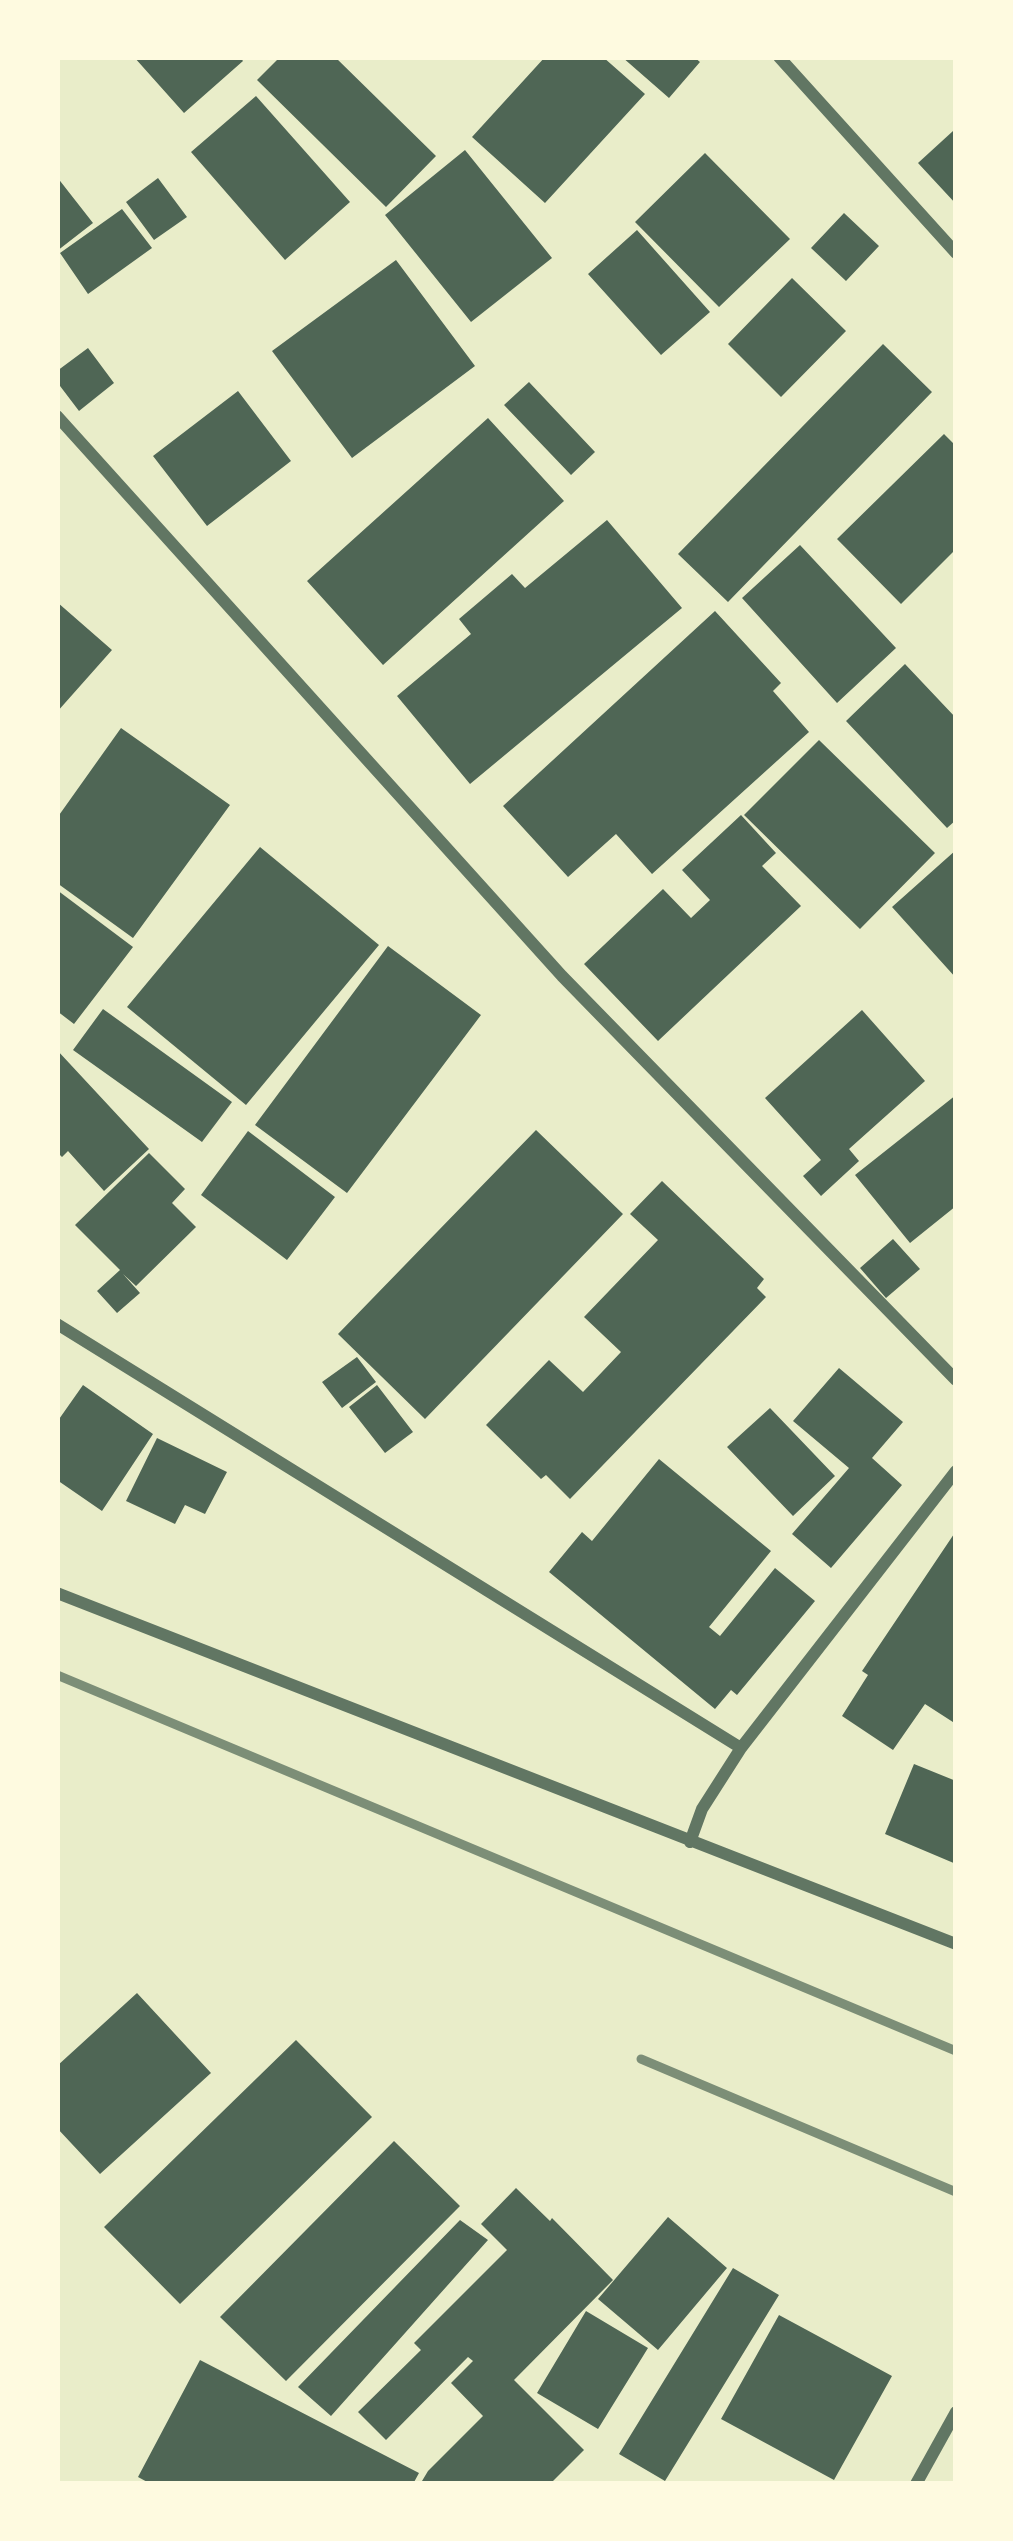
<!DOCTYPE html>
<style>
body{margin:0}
#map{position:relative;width:1013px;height:2541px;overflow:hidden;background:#e9edc9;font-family:Lato,sans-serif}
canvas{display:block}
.frame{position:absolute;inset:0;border:60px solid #fefae0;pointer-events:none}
</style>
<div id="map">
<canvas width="1013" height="2541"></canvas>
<div class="frame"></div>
</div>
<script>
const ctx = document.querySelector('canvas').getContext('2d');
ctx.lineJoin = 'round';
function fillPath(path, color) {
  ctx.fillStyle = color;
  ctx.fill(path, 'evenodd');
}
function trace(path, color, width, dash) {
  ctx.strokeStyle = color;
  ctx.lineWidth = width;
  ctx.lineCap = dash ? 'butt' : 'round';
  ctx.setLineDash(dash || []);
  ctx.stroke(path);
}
fillPath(new Path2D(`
 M134,57H240L243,61L184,113Z
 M280,57H335L436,156L386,207L257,80Z
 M545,57H603L645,94L545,203L472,137Z
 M622,57H694L700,62L669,98Z
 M256,96L350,202L285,260L191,152Z
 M953,131L956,135V204L918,163Z
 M465,150L552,258L471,322L385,215Z
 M705,153L790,239L719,307L635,222Z
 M57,177L93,223L57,251Z
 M158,178L187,217L154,240L126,202Z
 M122,209L152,248L88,294L60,253Z
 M844,213L879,246L846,281L811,248Z
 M637,230L710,312L661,355L588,274Z
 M396,260L475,366L352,458L272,351Z
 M792,278L846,331L781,397L728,344Z
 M883,344L932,392L728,602L678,554Z
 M88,348L114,383L79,411L57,382V371Z
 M529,382L595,452L571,475L504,405Z
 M238,391L291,461L207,526L153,456Z
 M488,418L564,501L383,665L307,581Z
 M944,434L956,446V549L901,604L837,539Z
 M607,520L682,608L470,784L397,696L471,634L459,619L512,574L525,588Z
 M800,545L896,648L837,703L742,598Z
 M57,602L112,650L57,712Z
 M715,611L781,683L773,691L809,732L652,874L616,834L568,877L503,806Z
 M905,664L956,718V820L947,828L846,721Z
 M121,728L230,805L133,938L57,883V818Z
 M819,740L935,853L860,929L744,815Z
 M741,815L776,853L762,866L801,906L658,1041L584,964L663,889L691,918L710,900L682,870Z
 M260,847L379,945L246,1105L127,1007Z
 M956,850V978L892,907Z
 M57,890L133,947L74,1024L57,1011Z
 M388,946L481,1015L347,1193L255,1125Z
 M103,1009L232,1102L202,1142L73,1050Z
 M862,1010L925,1081L849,1149L859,1161L821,1196L803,1176L821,1160L765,1098Z
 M57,1050L149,1149L104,1191L68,1151L62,1157L57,1152Z
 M956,1095V1206L910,1243L855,1175Z
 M536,1130L623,1214L425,1419L338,1334Z
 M248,1131L335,1197L287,1260L201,1195Z
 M149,1153L185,1189L172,1203L196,1227L136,1286L123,1274L140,1293L117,1313L97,1291L120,1270L75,1225Z
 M662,1181L764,1279L757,1288L766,1297L570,1499L546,1475L541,1479L486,1425L549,1360L583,1392L621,1352L584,1317L658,1240L630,1214Z
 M893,1239L920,1269L886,1298L860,1268Z
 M357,1357L376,1382L342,1408L322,1382Z
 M839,1368L903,1422L872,1458L902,1485L831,1568L792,1534L849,1468L793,1421Z
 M83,1385L153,1434L102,1511L57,1480V1422Z
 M377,1385L413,1432L385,1453L349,1407Z
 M770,1408L835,1476L793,1516L727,1447Z
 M157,1438L227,1472L205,1514L185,1505L175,1524L126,1501Z
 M659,1459L771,1551L709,1627L720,1636L775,1568L815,1601L737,1695L731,1690L715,1709L549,1572L582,1532L592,1541Z
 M956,1531V1724L925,1704L893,1750L842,1716L868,1675L862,1671Z
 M914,1764L956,1781V1864L885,1834Z
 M137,1993L211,2073L100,2174L57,2128V2066Z
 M296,2040L372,2117L180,2304L104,2227Z
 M394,2141L460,2206L286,2381L220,2317Z
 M516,2188L550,2221L552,2218L613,2280L514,2380L584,2450L550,2484H424L422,2481L428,2471L483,2416L451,2383L473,2361L468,2357L386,2440L358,2412L421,2350L414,2343L507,2250L481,2224Z
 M668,2217L727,2268L658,2350L598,2299Z
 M460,2220L488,2240L331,2416L298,2387Z
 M733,2268L779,2295L665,2481L619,2454Z
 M586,2311L648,2348L598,2429L537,2393Z
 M779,2315L892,2376L834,2480L721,2419Z
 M200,2360L419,2473L413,2484H151L138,2477Z`), '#4f6655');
trace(new Path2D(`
 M779,57L956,253
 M57,416L562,976L956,1380
 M57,1324L741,1748
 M57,1593L956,1944
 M690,1842L702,1809L741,1748L956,1471
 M916,2484L956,2412`), '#617663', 12);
trace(new Path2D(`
 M57,1675L956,2051
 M641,2059L956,2192`), '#7c8e77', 9);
</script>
